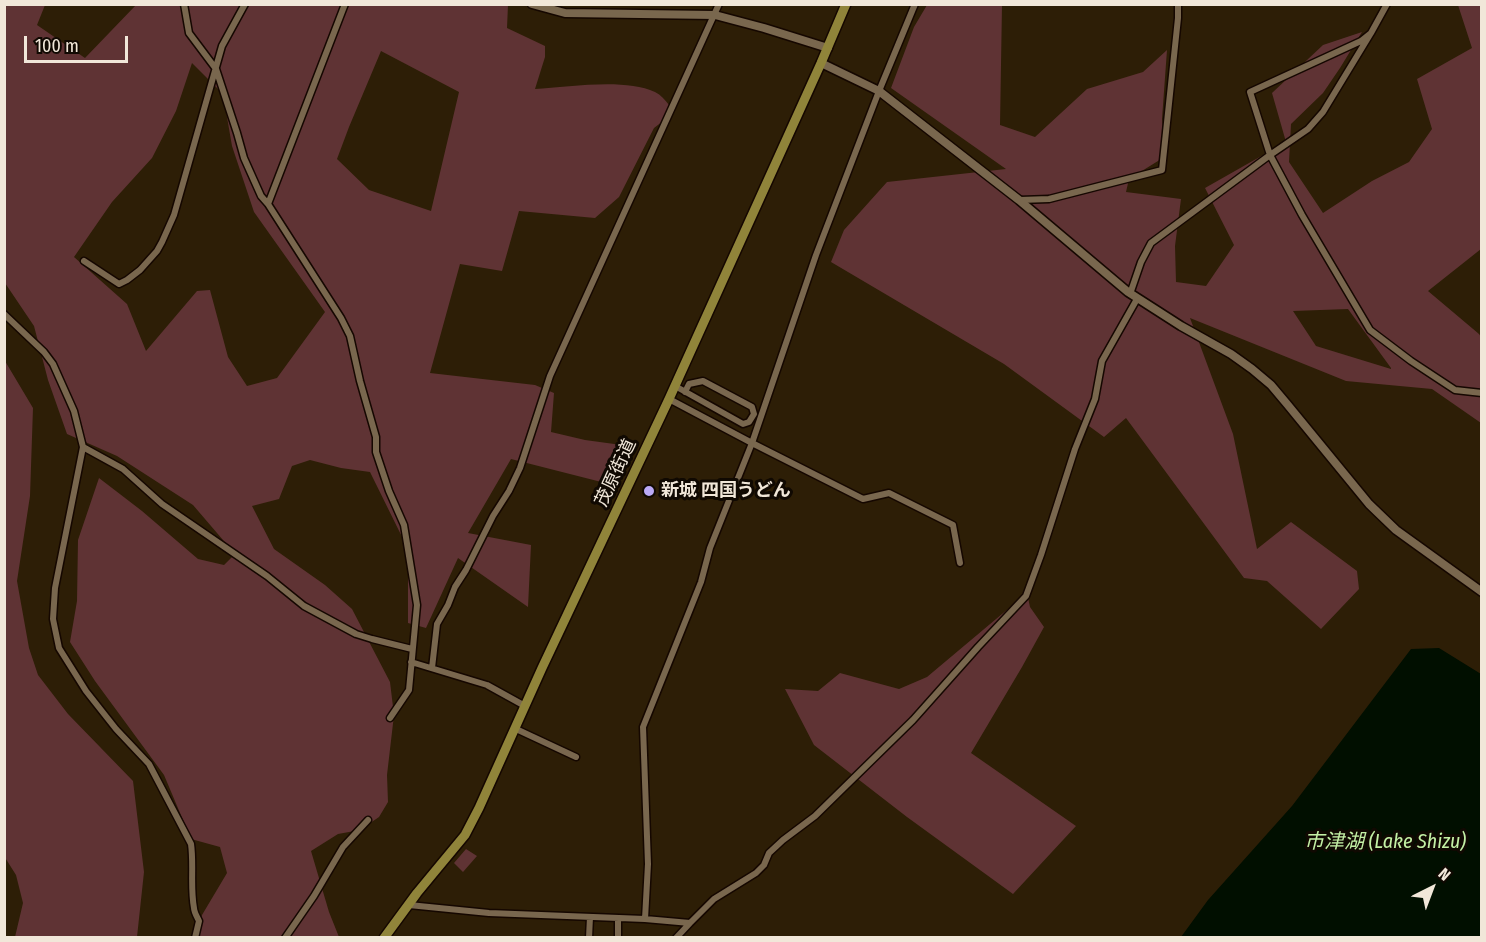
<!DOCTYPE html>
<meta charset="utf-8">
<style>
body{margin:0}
#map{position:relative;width:1486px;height:942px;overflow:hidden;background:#2d1e06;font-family:"Fira Sans Condensed",sans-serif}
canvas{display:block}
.frame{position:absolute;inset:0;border:6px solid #f1e7d9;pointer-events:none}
.north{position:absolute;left:1402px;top:858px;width:60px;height:60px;-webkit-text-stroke:4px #100902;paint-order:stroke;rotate:42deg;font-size:16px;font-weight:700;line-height:24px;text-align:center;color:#f1e7d9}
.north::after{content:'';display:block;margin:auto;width:21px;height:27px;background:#f1e7d9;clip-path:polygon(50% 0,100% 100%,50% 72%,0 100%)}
.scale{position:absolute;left:24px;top:36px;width:104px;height:27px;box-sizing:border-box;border:3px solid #f1e7d9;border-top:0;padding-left:8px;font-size:18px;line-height:21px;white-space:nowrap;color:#f1e7d9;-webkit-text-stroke:4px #100902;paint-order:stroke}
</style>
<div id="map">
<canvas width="1486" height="942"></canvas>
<div class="frame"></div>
<div class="north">N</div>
<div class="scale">100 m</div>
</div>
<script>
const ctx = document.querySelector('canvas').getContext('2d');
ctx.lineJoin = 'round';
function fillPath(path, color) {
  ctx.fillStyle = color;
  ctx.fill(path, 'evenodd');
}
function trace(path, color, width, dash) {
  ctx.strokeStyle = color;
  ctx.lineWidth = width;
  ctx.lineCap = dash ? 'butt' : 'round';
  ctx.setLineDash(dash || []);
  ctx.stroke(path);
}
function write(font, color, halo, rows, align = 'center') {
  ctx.font = font + ' "Fira Sans Condensed","Noto Sans JP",sans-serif';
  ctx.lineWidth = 6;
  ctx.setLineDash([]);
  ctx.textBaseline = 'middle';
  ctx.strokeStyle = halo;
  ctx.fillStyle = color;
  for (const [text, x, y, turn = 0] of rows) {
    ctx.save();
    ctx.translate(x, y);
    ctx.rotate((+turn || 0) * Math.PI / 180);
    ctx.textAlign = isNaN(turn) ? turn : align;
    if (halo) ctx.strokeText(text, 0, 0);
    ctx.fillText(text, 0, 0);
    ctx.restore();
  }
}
fillPath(new Path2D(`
 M4,5H45L37,25L85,58L136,5H508L507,28L545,46V57L535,89C569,87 625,78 655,92C661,95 665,100 669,105L667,118L654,128L619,197L595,218L519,211L502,271L460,264L430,373L535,385L554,393L551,432L585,440L629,446L617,486L511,459L468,533L531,545L528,607L458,558L426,628L408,623V549L370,472L341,468L310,460L292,466L279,499L252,506L274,549L325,585L352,609L390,682L394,715L387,775L388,802L379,817L360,830L338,834L311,851L329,912L339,937H196L202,915L227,873L220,847L191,839L164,775L95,681L70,642L77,601L78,540L99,478L142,511L198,559L224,565L235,554L193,505L117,456L67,434L48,380L34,326L5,283ZM381,51L459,92L431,211L369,190L337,159L349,127ZM192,63L223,94L232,146L254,212L325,312L277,378L247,386L228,357L210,290L197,291L146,351L127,304L74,257L112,202L152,158L176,111Z
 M927,5H1002L1000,125L1035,137L1087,89L1143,72L1167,50L1162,119L1166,156L1129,179L1126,192L1181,199L1175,246L1176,282L1206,286L1234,245L1205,188L1286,142L1272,93L1323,45L1362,32L1340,68L1323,93L1291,124L1289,162L1323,213L1372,181L1409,162L1432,129L1417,79L1472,48L1458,5H1481V249L1428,291L1479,334L1481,337V423L1432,389L1346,381L1190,318L1233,434L1257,549L1291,522L1357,571L1359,589L1321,629L1267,581L1244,578L1126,418L1104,437L1004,364L831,262L844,230L887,182L1006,169L891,88L914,27ZM1348,309L1391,368V369L1316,346L1293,311Z
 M5,361L33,408L30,496L17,581L29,648L38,675L68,714L133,781L144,872L137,937H15L23,903L16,875L4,856Z
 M1027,593L1030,607L1044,627L1022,667L971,753L1076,826L1013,894L907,817L814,745L785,689L818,691L840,673L899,689L927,677Z
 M466,849L477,856L463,872L454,863Z`), '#5f3334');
fillPath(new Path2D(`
 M1439,648L1481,674V937H1181L1208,900L1292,806L1411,649Z`), '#010f00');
const street = new Path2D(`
 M184,4L189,33L216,69L237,133L244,158L261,196L268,204
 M345,4L268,204L341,318L350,336L360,381L376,437V452L389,491L404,525L417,605L409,690L390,718
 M1371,33L1361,41L1250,92L1270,155L1302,215L1370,330L1411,361L1455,390L1482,393
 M1020,200L1049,199L1162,170L1178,18V4
 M84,261L119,284L127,280L140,270L157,251L162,242L174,215L222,46L245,4
 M1130,294L1141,262L1151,243L1270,155L1308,129L1323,112L1371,33L1387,4
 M4,314L44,352L53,364L74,411L83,447L55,588L53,619L59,648L86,691L116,729L149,764L191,844C194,865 190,887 194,908C194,912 197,917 199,921L195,938
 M675,386L743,424L749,422L754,414L752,407L703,381L689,384L685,392
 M669,399L752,443L863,499L889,493L953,525L960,563
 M83,447L123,469L162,504L267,576L304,606L356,634L372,639L412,649
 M411,662L487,685L525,706
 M432,668L437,624L448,605L455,587L466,570L493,516L509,491L520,468L550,376L719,4
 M516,729L576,757
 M409,905L489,913L645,919L690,923L714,899L756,873L764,865L769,853L783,840L815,816L913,720L978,647L1026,596L1041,555L1075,449L1095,399L1102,361L1137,299
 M645,919L648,864L643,727L701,582L710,548L752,443L816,255L879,91L915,4
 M285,938L314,896L343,847L368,820
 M589,938L590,917
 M618,938V918
 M676,938L690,923`);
const secondary = new Path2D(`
 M532,4L565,13L715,15L764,28L828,48
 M821,63L879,91L1019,200L1128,292L1181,326L1231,354L1252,369L1271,385L1287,404L1369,504L1396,530L1482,592`);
const primary = new Path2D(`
 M384,938L417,893L465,835L479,808L542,668L669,399L821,63L846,4`);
trace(street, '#150700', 9);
trace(secondary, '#150700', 11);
trace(primary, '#150700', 12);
trace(street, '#79674e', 6);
trace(secondary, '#79674e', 8);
trace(primary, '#90843a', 9);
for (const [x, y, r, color] of [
 [649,491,6,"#bbaaf6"]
]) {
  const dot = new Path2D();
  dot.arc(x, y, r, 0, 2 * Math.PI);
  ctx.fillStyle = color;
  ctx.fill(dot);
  trace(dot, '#100902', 2);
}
write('18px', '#f1e7d9', '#100902', [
 ["茂原街道",616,473,-65]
]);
write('bold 18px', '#f1e7d9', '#100902', [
 ["新城 四国うどん",661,491]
], 'left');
write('italic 20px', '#c3f0a5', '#100902', [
 ["市津湖 (Lake Shizu)",1385,842]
]);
</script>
